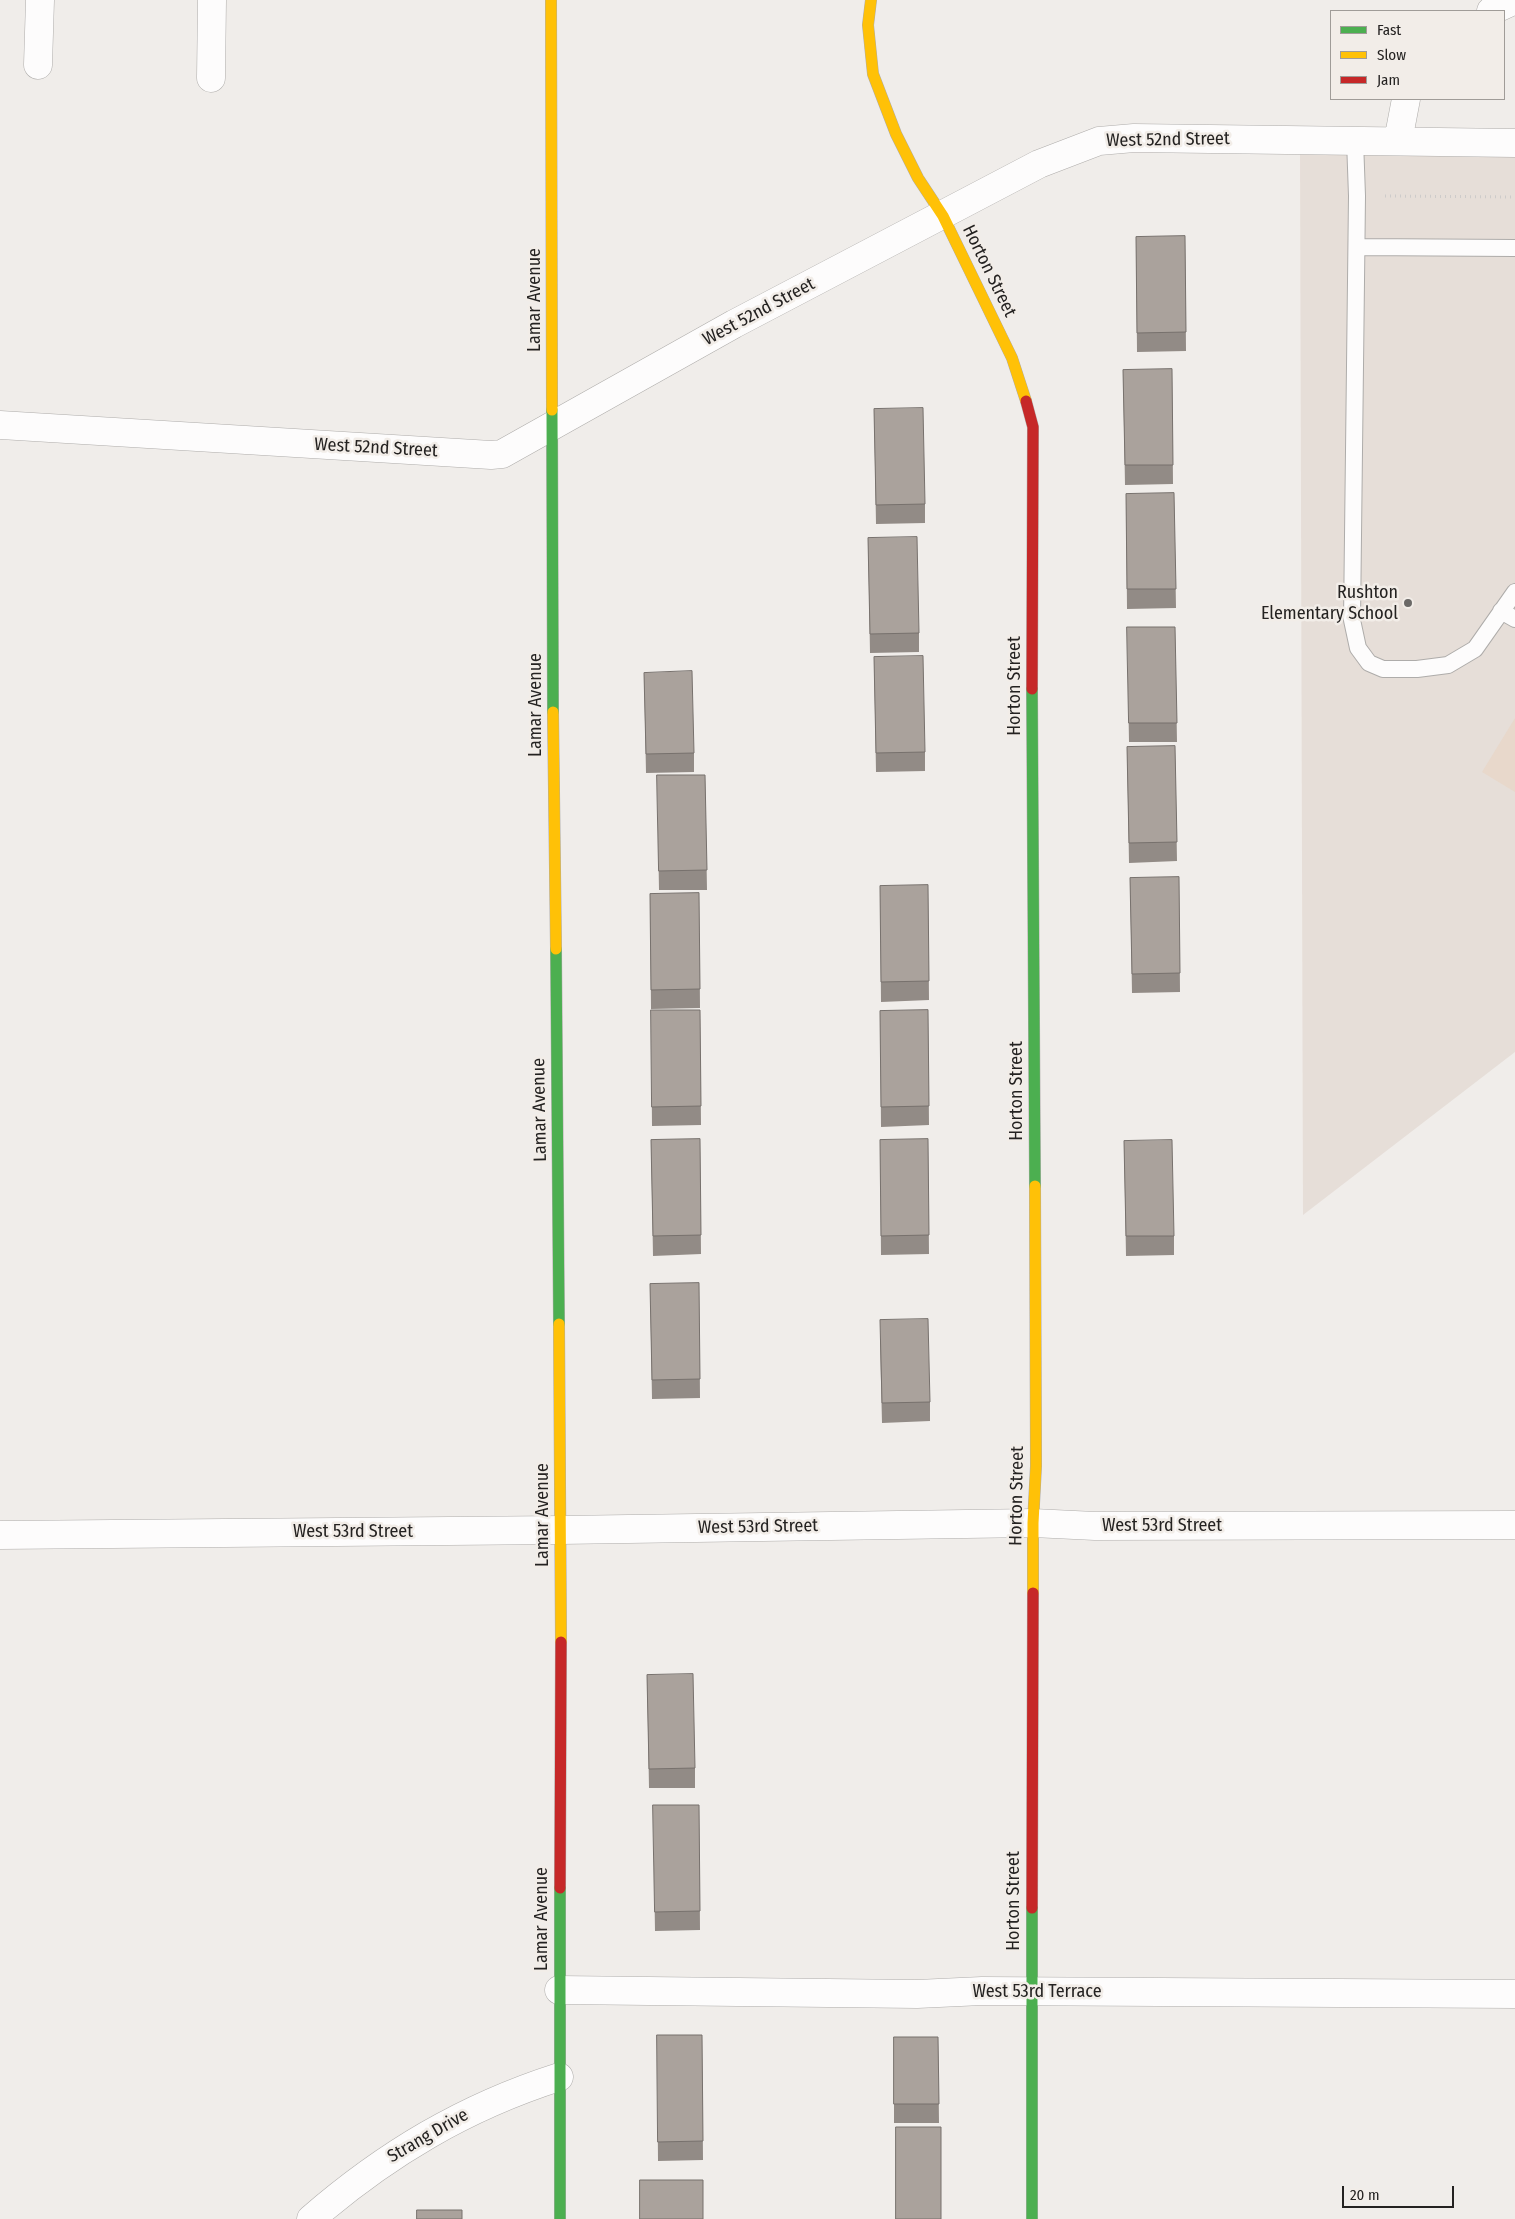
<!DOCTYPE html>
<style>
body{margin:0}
#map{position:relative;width:1515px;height:2219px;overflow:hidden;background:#f0edea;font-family:"Fira Sans Condensed",sans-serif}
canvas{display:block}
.legend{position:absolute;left:1330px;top:10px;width:175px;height:90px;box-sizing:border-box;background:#f2ede8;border:1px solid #a09c98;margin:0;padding:6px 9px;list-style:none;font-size:15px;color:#242221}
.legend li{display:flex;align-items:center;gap:10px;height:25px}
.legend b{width:25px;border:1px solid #a09c98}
.scale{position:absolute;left:1342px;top:2186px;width:112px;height:22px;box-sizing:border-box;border:2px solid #242221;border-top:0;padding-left:6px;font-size:15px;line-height:18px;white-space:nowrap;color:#242221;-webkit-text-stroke:4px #f2ede8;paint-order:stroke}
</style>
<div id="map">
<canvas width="1515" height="2219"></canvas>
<ul class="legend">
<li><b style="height:6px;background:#4caf50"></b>Fast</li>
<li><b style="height:6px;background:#ffc107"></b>Slow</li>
<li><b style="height:6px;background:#c62828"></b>Jam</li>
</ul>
<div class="scale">20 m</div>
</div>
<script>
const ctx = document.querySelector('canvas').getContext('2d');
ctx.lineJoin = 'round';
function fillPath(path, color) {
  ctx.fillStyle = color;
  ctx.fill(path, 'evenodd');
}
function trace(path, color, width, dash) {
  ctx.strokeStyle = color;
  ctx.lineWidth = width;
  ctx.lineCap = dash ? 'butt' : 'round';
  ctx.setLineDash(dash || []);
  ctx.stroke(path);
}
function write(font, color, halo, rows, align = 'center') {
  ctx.font = font + ' "Fira Sans Condensed",sans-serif';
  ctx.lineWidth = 5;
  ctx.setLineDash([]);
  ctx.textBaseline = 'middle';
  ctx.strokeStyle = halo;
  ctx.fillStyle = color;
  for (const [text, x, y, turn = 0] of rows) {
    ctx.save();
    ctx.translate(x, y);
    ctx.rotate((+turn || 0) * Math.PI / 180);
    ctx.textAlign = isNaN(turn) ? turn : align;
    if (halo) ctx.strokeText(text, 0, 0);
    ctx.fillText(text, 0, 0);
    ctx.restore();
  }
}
fillPath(new Path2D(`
 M1300,149L1515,154V1052L1303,1215Z`), '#e6ded8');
fillPath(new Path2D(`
 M1515,718V792L1482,772Z`), '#e8d8cb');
const lane = new Path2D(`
 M1355,140L1357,196L1352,620L1358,648L1369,663L1383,669H1417L1448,665L1475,649L1515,592
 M1357,247L1515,248
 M1501,611L1515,619`);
const street = new Path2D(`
 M1491,11L1515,0
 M38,65L40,0
 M211,78L212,0
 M1398,141L1406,99
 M0,425L491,455L502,454L734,324L1039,164L1099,141L1134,138L1515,143
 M0,1535L561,1530L1033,1523L1095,1526L1515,1525
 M559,1990L917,1994L982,1991L1515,1994
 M311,2219C386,2154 465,2107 559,2077`);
const fast = new Path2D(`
 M552,410L553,712
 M1032,689L1035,1186
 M556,949L559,1324
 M560,2219V1888
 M1032,2219V1908`);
const slow = new Path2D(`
 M551,0L552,410
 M871,0L868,25L873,74L896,134L918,178L943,216L1012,358L1026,401
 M553,712L556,949
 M559,1324L561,1642
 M1033,1593V1523L1036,1466L1035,1186`);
const jam = new Path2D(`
 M1026,401L1033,427L1032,689
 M560,1888L561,1642
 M1032,1908L1033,1593`);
trace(lane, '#aeacaa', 18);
trace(street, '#aeacaa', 29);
trace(fast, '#aeacaa', 12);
trace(slow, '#aeacaa', 12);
trace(jam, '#aeacaa', 12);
trace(new Path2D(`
 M1385,196L1515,197`), '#cdcbca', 3, [1, 4]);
trace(lane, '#fdfcfc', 16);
trace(street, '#fdfcfc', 28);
trace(fast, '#4caf50', 11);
trace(slow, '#ffc107', 11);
trace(jam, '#c62828', 11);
fillPath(new Path2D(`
 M1185,236L1186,351L1137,352L1136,237Z
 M1172,369L1173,484L1125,485L1123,370Z
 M874,409L925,504V523L876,524Z
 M1174,493L1176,608L1127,609L1126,494Z
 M868,538L919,633V652L870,653Z
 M1127,627H1175L1177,742H1129Z
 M874,657L925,752V771L876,772Z
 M644,673L694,753V772L646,773Z
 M1175,746L1177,861L1129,863L1127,747Z
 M657,775H705L707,890H659Z
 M1179,877L1180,992L1132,993L1130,878Z
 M928,885L929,1000L881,1002L880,886Z
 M699,893L700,1008L651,1009L650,894Z
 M651,1010H700L701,1125L652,1126Z
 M928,1010L929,1125L881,1127L880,1011Z
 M700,1139L701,1254L653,1256L651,1140Z
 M928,1139L929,1254L881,1255L880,1140Z
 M1124,1141L1174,1236V1255L1126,1256Z
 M699,1283L700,1398L652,1399L650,1284Z
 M880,1339L930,1402V1421L882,1423Z
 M647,1675L695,1768V1788H649Z
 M653,1805H699L700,1930L655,1931Z
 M657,2035H702L703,2160L658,2161Z
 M894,2037H938L939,2123H894Z`), '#928b86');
const building = new Path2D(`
 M1185,236L1186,332L1137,333L1136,237Z
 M1172,369L1173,465H1125L1123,370Z
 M923,408L925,504L876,505L874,409Z
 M1174,493L1176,589H1127L1126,494Z
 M917,537L919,633L870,634L868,538Z
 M1127,627H1175L1177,723H1129Z
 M923,656L925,752L876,753L874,657Z
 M692,671L694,753L646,754L644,673Z
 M1175,746L1177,842L1129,843L1127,747Z
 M657,775H705L707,870L659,871Z
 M1179,877L1180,973L1132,974L1130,878Z
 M928,885L929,981L881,982L880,886Z
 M699,893L700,989L651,990L650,894Z
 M651,1010H700L701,1106L652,1107Z
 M928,1010L929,1106L881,1107L880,1011Z
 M700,1139L701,1235L653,1236L651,1140Z
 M928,1139L929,1235L881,1236L880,1140Z
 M1172,1140L1174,1236H1126L1124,1141Z
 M699,1283L700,1379L652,1380L650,1284Z
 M928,1319L930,1402L882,1403L880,1320Z
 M693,1674L695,1768L649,1769L647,1675Z
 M653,1805H699L700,1911L655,1912Z
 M657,2035H702L703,2141L658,2142Z
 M894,2037H938L939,2104H894Z
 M896,2127H941V2219H896Z
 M640,2180H703V2219H640Z
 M417,2210H462V2219H417Z`);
fillPath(building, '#aaa29c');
trace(building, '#77716d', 1);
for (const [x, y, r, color] of [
 [1408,603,5,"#6b6967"]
]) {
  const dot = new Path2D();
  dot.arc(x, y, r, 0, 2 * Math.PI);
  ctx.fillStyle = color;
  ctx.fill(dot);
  trace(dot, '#f2ede8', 2);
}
write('18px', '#242221', '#f2ede8', [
 ["West 52nd Street",1168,140,-1],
 ["Horton Street",989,271,64],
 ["Lamar Avenue",535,300,-90],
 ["West 52nd Street",759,312,-28],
 ["West 52nd Street",376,448,3],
 ["Horton Street",1015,686,-90],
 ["Lamar Avenue",536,705,-90],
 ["Horton Street",1017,1091,-90],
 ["Lamar Avenue",540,1110,-91],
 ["Horton Street",1017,1496,-89],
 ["Lamar Avenue",543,1515,-90],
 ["West 53rd Street",1162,1526],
 ["West 53rd Street",758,1527,-1],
 ["West 53rd Street",353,1532],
 ["Horton Street",1014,1901,-90],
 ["Lamar Avenue",542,1919,-90],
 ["West 53rd Terrace",1037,1992],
 ["Strang Drive",428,2136,-30]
]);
write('18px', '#242221', '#f2ede8', [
 ["Rushton",1398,593],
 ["Elementary School",1398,614]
], 'right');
</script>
